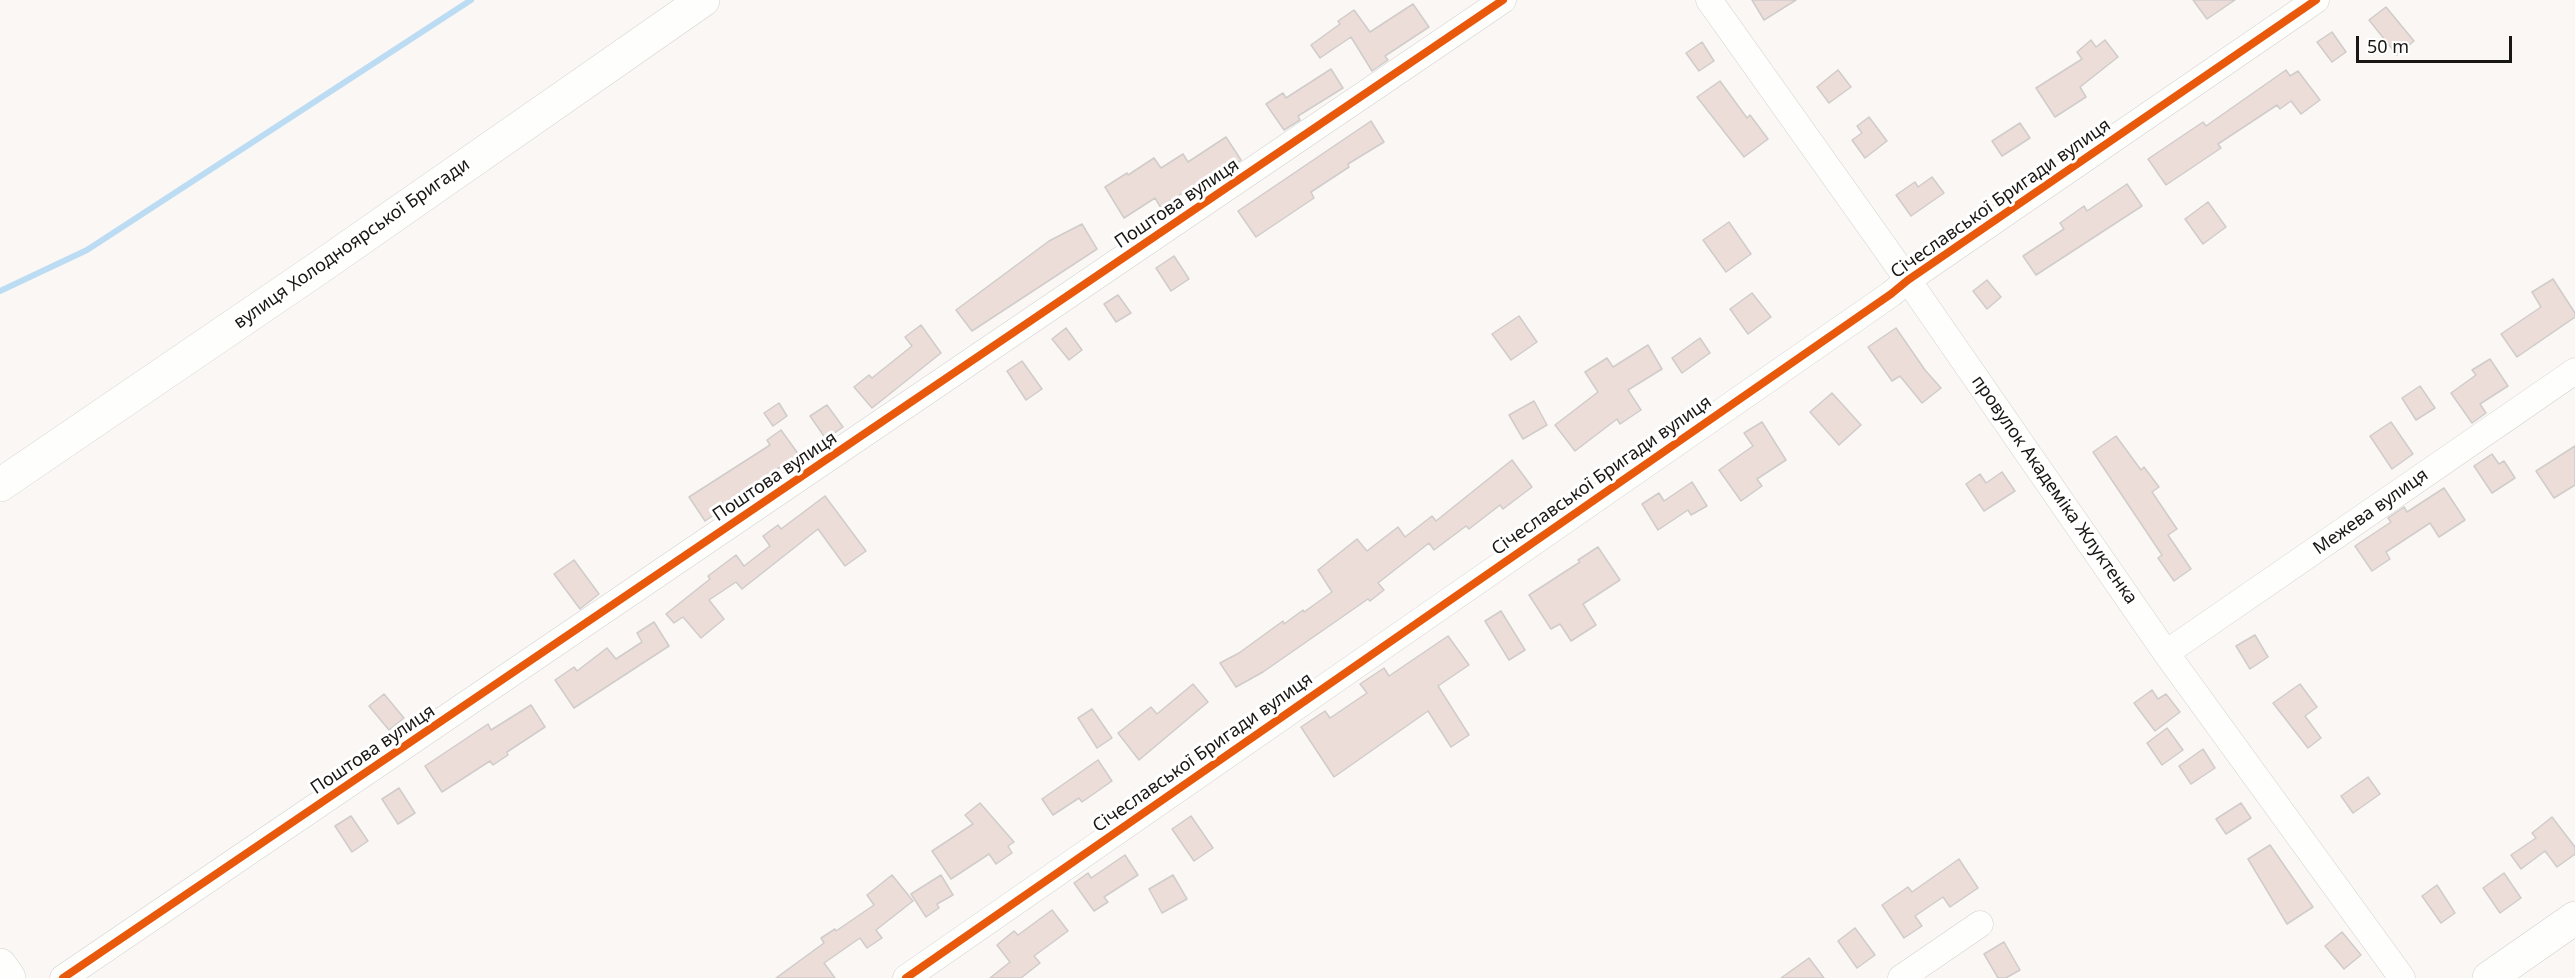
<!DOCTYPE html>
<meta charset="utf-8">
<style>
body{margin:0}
#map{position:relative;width:2575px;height:978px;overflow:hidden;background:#faf7f4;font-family:"Noto Sans",sans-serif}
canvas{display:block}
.scale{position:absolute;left:2356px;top:36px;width:156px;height:27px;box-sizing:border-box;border:3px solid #191715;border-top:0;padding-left:8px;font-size:18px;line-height:21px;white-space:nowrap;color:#191715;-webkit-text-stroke:4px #fff;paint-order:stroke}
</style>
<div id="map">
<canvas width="2575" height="978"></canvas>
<div class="scale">50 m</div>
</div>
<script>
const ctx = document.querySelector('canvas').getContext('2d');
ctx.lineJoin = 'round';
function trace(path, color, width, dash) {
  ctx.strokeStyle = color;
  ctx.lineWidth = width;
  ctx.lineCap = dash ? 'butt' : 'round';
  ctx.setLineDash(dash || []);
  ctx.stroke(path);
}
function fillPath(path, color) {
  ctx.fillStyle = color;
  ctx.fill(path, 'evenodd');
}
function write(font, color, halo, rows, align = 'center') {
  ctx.font = font + ' "Noto Sans",sans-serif';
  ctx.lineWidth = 6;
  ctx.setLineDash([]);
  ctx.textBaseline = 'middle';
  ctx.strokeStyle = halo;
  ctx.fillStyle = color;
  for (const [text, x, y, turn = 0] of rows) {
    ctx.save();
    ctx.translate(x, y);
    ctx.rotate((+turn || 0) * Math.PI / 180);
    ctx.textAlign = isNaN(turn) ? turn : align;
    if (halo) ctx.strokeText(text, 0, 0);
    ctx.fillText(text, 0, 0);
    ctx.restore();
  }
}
trace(new Path2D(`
 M0,291L87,250L471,0`), '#bcdcf3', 6);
const building = new Path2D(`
 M1752,0H1796L1764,20Z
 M2193,0H2235L2207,19Z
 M1413,4L1429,27L1385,56L1388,60L1372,71L1351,37L1320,58L1311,45L1340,24L1338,21L1354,10L1370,32Z
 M2386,7L2414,41L2397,55L2369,20Z
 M2332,32L2346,52L2332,62L2317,42Z
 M2091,40L2096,47L2105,40L2118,57L2080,87L2086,97L2055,117L2036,88L2082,59L2077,52Z
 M1702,42L1714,61L1699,71L1686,53Z
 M1331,69L1343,88L1298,116L1300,120L1284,130L1266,104L1283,93L1286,98Z
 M1838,70L1851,87L1829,103L1817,87Z
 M2286,70L2290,76L2298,71L2320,100L2301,114L2291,101L2280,109L2277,105L2218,144L2221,148L2166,185L2148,159L2203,122L2206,126Z
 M1720,81L1747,118L1750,115L1768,139L1744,157L1697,97Z
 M1869,117L1887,141L1865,158L1852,140L1862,133L1857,126Z
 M1371,121L1384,142L1348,164L1349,167L1311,192L1314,198L1256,237L1238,211Z
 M2020,123L2030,138L2002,156L1992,141Z
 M1226,137L1241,160L1190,195L1187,190L1161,208L1155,198L1124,218L1105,187L1127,173L1128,175L1154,158L1161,168L1183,154L1188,162Z
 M1932,177L1944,193L1911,216L1896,195L1915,182L1918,187Z
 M2127,184L2142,206L2036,275L2023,256L2064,229L2060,223L2084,206L2087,211Z
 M2208,202L2226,227L2203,244L2185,219Z
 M1729,222L1751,254L1726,272L1703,240Z
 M1082,224L1097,249L972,331L956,310L1049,241Z
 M1174,256L1189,279L1171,291L1156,268Z
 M2553,279L2575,313V317L2517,357L2501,334L2541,307L2532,292Z
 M1987,280L2001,297L1987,309L1973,291Z
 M1752,293L1771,317L1748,334L1730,309Z
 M1118,295L1131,313L1116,322L1104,304Z
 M1519,316L1537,342L1511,360L1492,334Z
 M921,325L941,353L872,408L854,387L869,375L872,378L912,346L905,337Z
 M1066,328L1082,350L1069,360L1052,339Z
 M1896,328L1925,370L1941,388L1922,403L1900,376L1892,381L1868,347Z
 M1700,338L1710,353L1682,373L1672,358Z
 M1648,345L1662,369L1628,390L1641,410L1620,424L1617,419L1575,451L1555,425L1598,392L1585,372L1607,358L1613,367Z
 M2490,359L2508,386L2480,404L2486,413L2472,423L2451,393L2476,375L2472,370Z
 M1022,361L1042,389L1026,400L1007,371Z
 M2420,386L2435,408L2416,420L2402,398Z
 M1832,393L1861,425L1839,445L1810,412Z
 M1534,401L1547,425L1523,439L1509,415Z
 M779,403L787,416L773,426L764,413Z
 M827,405L843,427L826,439L810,416Z
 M1762,422L1786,460L1757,479L1762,486L1741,501L1719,470L1753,446L1744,433Z
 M2391,422L2413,454L2392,469L2370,436Z
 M781,430L799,455L728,501L730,504L705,521L689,497L770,445L767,440Z
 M2116,436L2141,470L2144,467L2159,487L2152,492L2177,529L2168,535L2191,569L2174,581L2158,558L2162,555L2093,452Z
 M2575,446V485L2554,498L2536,471Z
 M2492,454L2499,464L2504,461L2515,478L2492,493L2474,466Z
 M1512,460L1532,487L1503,509L1500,505L1469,529L1466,526L1434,550L1429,543L1378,583L1384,590L1370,601L1368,599L1263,672L1236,687L1220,663L1239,653L1283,621L1284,624L1303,610L1304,612L1332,592L1318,570L1357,539L1367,551L1398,527L1405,537L1432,516L1436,521Z
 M2002,472L2015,491L1984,511L1966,484L1980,474L1986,483Z
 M1692,482L1707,506L1691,515L1688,510L1658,530L1642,504L1659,493L1664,501Z
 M2444,488L2465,520L2439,537L2430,523L2386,552L2390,559L2372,571L2355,546L2391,522L2388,518L2404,507L2407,512Z
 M825,496L866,551L845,566L818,529L742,589L736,582L709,600L724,619L701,638L683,617L674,623L666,614L710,579L708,576L736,555L744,566L770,546L763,536L778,525L781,529Z
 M1598,547L1620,580L1583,604L1596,625L1571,641L1560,624L1551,629L1529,595L1580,562L1578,560Z
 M574,560L599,594L580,609L554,574Z
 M1501,611L1525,650L1509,660L1485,621Z
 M654,622L669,646L574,708L555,680L574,667L577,671L607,648L616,659L642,642L637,633Z
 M2255,635L2268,657L2250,669L2236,646Z
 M1448,636L1469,665L1438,686L1469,735L1451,747L1428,711L1334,777L1301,727L1325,711L1330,718L1367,693L1360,684L1384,668L1389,676Z
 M1193,684L1208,702L1139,760L1118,733L1151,707L1157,714Z
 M2300,684L2317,707L2305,716L2321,738L2308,748L2273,703Z
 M2152,690L2158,699L2166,694L2180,712L2155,731L2134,703Z
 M384,694L404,718L389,730L369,706Z
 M531,705L545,727L507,752L508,755L493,765L490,761L442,792L425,766L488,724L491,730Z
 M1092,709L1112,738L1097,748L1078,718Z
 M2167,728L2183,750L2162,765L2147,743Z
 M2203,749L2215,768L2191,784L2179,766Z
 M1098,760L1112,781L1082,802L1079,798L1053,815L1042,799Z
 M2368,777L2380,794L2353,813L2341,796Z
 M399,788L415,813L398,824L382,799Z
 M980,803L1014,842L1008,846L1012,853L996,864L989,854L951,879L932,851L973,824L965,815Z
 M2241,803L2251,818L2226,834L2216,819Z
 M351,816L368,841L352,852L335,826Z
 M1191,816L1213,848L1194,861L1172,829Z
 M2552,817L2575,847V854L2557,867L2545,851L2521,869L2511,855L2536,838L2532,833Z
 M2270,845L2313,907L2287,924L2248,859Z
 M1125,855L1138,875L1104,897L1108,902L1094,911L1074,883L1088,873L1091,878Z
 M1959,859L1978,888L1950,907L1943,897L1915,916L1922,926L1904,938L1882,905L1908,887L1912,892Z
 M2504,873L2521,898L2500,913L2483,888Z
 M892,875L913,901L876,930L882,938L867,948L860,938L824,963L835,978H776L824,943L821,938L835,929L836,931L874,905L867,895Z
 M941,875L953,895L937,904L939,908L926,917L911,894Z
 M1173,875L1187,899L1162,913L1149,889Z
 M2437,885L2455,913L2441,923L2422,896Z
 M1052,910L1068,931L1034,956L1040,963L1021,978H990L1010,962L997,945L1014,931L1018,935Z
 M1855,928L1875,955L1857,968L1838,941Z
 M2342,932L2361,955L2344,969L2325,946Z
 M2004,942L2020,970L2006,978H1998L1984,954Z
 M1809,958L1824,978H1781Z`);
fillPath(building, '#edddd9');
trace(building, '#cfccca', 1.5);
const street = new Path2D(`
 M1709,0L1908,280L2166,653L2402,978
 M2166,653L2575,371
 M63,978L1503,0
 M906,978L1891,294L1908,280L2316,0
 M1901,978L1980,924`);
const secondary = new Path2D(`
 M0,485L320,267L703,0
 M0,965L9,978
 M2489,978L2575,918`);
trace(street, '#d2d0ce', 27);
trace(secondary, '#d2d0ce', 34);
trace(street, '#fefefd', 26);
trace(secondary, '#fefefd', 33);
trace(new Path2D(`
 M63,978L1503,0
 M906,978L1891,294L1908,280L2316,0`), '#e8590c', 8);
write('18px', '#191715', '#fff', [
 ["Січеславської Бригади вулиця",2001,199,-35],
 ["Поштова вулиця",1177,204,-34],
 ["вулиця Холодноярської Бригади",352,244,-35],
 ["Січеславської Бригади вулиця",1602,476,-35],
 ["Поштова вулиця",775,477,-34],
 ["провулок Академіка Жлуктенка",2054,490,55],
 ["Межева вулиця",2371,512,-35],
 ["Поштова вулиця",373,750,-34],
 ["Січеславської Бригади вулиця",1203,753,-35]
]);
</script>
